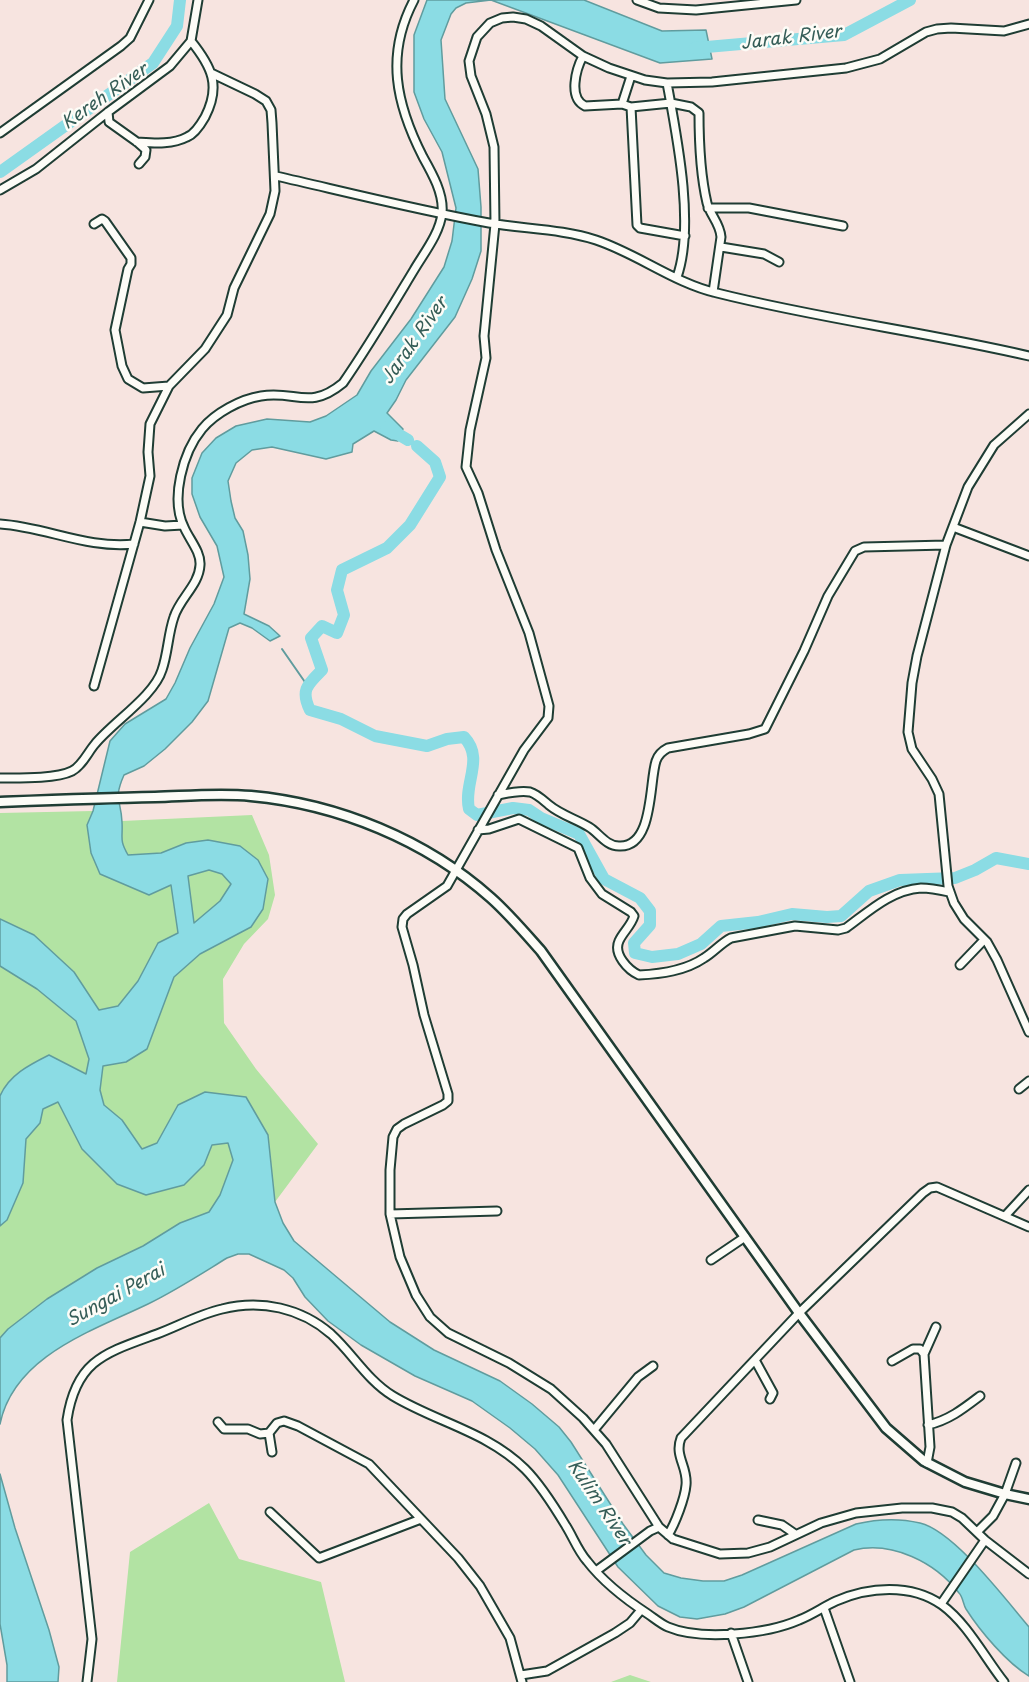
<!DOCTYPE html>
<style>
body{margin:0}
canvas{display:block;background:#f7e4e0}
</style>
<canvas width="1029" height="1682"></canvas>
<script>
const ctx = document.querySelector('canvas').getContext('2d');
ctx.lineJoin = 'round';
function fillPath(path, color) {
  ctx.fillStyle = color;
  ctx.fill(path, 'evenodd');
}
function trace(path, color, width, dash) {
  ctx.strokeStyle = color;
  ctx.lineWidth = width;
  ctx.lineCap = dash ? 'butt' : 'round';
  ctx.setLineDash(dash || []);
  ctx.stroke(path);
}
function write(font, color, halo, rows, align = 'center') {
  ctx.font = font + ' "Playpen Sans",sans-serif';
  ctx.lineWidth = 5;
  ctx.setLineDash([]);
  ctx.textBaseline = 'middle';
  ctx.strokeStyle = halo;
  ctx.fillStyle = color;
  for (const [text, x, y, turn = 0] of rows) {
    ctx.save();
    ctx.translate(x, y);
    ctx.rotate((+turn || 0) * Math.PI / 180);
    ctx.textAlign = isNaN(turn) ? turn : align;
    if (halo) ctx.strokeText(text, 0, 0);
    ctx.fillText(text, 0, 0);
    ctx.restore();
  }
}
fillPath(new Path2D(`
 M93,811L87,825L91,853L171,885L178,933L158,943L138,981L118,1006L98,1010L74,972L34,935L0,919V813Z
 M252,815L269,855L275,895L268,919L244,944L223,979L224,1023L256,1069L318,1144L275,1202L268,1135L205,1092L178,1105L157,1143L141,1149L122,1120L104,1105L100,1090L102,1066L126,1062L147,1049L174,977L200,954L251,927L263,909L186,843L161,853L128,855L121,843L122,821Z
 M209,870L222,874L232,884L220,901L194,924L187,876Z
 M0,966L37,989L76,1021L89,1059L87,1074L49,1055C29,1065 9,1075 0,1096Z
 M58,1102L82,1149L204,1165L212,1145L228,1143L233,1160L220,1195L209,1212L180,1223L143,1246L97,1268L47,1299L8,1329L0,1338V1226L7,1220L23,1183L25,1139L40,1123L43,1109Z
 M209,1503L239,1559L321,1582L345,1682H117L130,1552Z
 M630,1675L651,1682H611Z`), '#b2e3a3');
const water = new Path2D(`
 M427,0H584L662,31L706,30L712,59L660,63L491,0L466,3L456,8L451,14L441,40L445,99L478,169L481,207V251L472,279L455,317L406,380L396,400L387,413L403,429L398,441L391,440L374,431L353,444L352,452L326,459L272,447L252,450L236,463L228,481L231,501L235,518L243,531L248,555L250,579L244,614L269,626L280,636L270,641L252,628L240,623L229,628L208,701L192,722L165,749L144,766L124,775C113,800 121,799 122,822C123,839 119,839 128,855L161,853L186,843L208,840L240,846L258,860L268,879L263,909L251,927L200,954L174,977L147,1049L126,1062L103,1066L100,1090L104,1105L122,1120L142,1149L157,1143L178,1105L205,1092L246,1097L268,1135L275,1202L283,1223L294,1241L390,1322L434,1350L500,1381L532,1404L559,1427L571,1442L623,1524L646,1555L664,1573L681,1578L703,1581H724L742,1575L856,1524C877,1519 899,1518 920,1523C954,1531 1006,1600 1029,1627V1676C1007,1663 980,1631 966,1609C963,1604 963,1597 959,1593C935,1562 892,1541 854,1550L744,1607L725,1614L697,1619L680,1617L658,1606L618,1567L558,1475L535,1449L510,1428L472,1401L415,1376L361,1345L328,1321L305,1297L293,1278L284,1270L249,1254H238L227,1258C201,1274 175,1291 148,1304C92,1331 14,1356 0,1424V1338L8,1329L47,1299L97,1268L143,1246L180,1223L209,1212L220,1195L233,1160L228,1143L212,1145L204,1165L184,1185L146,1195L117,1184L82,1149L58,1102L43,1109L40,1123L26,1139L23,1183L7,1220L0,1226V1096C9,1075 29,1065 49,1055L86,1074L89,1059L76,1021L37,989L0,966V919L34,935L74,972L99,1010L118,1006L138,981L158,943L178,933L171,885L149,895L100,874L91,853L87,825L93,811L110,741L125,724L166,699L175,683L190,648L214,604L224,577L217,546L200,517L192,494V478L202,453L216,438L236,426L267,419L310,422L326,416L357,395L371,371L411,319L444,267L452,241L456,208L442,152L424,119L414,92V35ZM209,870L222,874L231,884L220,901L194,923L188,876Z
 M0,1474L15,1528L49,1630L59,1667L58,1682H7V1665L0,1624Z`);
fillPath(water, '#8bdce4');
trace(water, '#609c9e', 1.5);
trace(new Path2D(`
 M282,649L307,685`), '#609c9e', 2);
trace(new Path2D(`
 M695,48L844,35L910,0
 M0,172L153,63L177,26L180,0
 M386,427L408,440
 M417,446L435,462L440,477L410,525L387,548L342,570L337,590L344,615L337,633L322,626L311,638L322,670C308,684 300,690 310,710L341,719L375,736L427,746L447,739L464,737C485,759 463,783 469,809L477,815L513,808L529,810L541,818L579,834L604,879L640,898L650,911V925L634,943L635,953L652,957L678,954L701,944L721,926L758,922L792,914L827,917L841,916L869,891L900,880L955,878L975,870L996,858L1029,864`), '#8bdce4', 12);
const minor = new Path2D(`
 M637,0L659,8L696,10L796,0
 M1029,24L1004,31L951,28L937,29L926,32L880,59L846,68L712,82L667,83L645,80L609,68L583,56L541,26L526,19L513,17L502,18L490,23L477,37L469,61L471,76L486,114L494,147L495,224L484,336L486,358L470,430L466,467L478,493L496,550L529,633L549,706L548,718L524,750L447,886L407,914L403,919L402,927L413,965L424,1015L448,1094V1101L443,1105L404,1124L397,1129L393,1137L390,1170V1214L400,1257L416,1295L430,1317L448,1333L509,1363L551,1389L583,1418L606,1444L659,1527L673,1539L720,1554L748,1553L770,1547L821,1523L856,1513L902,1508H932L952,1512L962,1518L985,1540L1029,1574
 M583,56C576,69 568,98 585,106L622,104L631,107L671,103L691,107L699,113C699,143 700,173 707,203C710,215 720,223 721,237L713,292
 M667,83C677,137 695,226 677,277
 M622,104L631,76
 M631,107L637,225L640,228L685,236
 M108,112L109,122L137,142L146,150L145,157L139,164
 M0,133L121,46L130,38L149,0
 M137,142C153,143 172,145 187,137C195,134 201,124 205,117C221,86 212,67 191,41
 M276,176C346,192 417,210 489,223C524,229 563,229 596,240C638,254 674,283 717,293C820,319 926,332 1029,356
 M0,190L36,169L108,112L170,66L191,41L198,0
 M708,208H749L843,226
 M94,224L102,219L105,221L131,258V264L128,269L115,330L122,366L128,379L143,388L169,386
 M721,247L764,254L779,262
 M1029,414L994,445L968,487L946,545L917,656L912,683L908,732L912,749L932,779L939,794L948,886L954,903L964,919L987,942L997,960L1029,1032
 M140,522L165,526L183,525
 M0,524C46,527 87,549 134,544
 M953,527L1029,556
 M94,686L140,522L150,476L148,452L150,424L169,386L205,349L227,315L234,288L270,214L275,191L272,123L271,110L266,101L255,94L211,73
 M0,778C19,778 56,779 72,771C82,766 88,752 95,744C113,722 154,696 162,670C168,653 168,634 174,617C180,598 199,585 200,565C201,552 189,539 184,527C170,499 183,452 202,429C215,413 241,399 261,396C296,390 309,411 343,383C368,347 391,308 414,270C424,253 440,233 442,213C444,194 432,173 423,157C396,104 385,55 414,0
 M498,795C508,793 520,790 530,792C537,794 543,800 549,805C561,815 576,819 589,827C599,833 606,846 619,846C654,848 649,782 656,761C658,755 662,751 668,748L749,734L765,729L804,651L828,596L855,551L864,547L946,545
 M478,830L489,829L519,819L578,848L590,878L602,894L631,912L634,916C631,926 623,932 619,941C613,954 628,970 639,975C661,974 685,971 704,958C714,952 721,943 731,938L795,926L838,930L846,928C868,912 891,890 921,888C930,888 940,890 949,892
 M960,965L984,940
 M1019,1089L1029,1081
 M390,1214L497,1211
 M1005,1216L1029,1190
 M711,1260L745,1237
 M924,1354L936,1327
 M755,1360L773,1393L770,1399
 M892,1361L913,1349H920L924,1354L930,1447L927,1463
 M218,1422L224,1429H248L260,1434L269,1433
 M928,1425C949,1420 963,1409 980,1396
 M594,1430L638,1377L653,1366
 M272,1452L269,1433L277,1423L284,1421L298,1426L369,1464L458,1558L480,1586L510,1638L522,1682
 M270,1512L319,1558L421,1519
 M758,1520L782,1525L795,1534
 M977,1532L993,1516L1005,1494L1016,1463
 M668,1535C675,1524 685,1498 686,1485C688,1467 674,1456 681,1438L799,1313L923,1193L930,1188L937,1187L1029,1227
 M596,1571L650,1531L659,1527
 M941,1604L985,1540
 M824,1608L850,1682
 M731,1633L748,1682
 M521,1675L547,1671L615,1633L630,1623L641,1610
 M87,1682L92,1639L67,1420C76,1360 105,1353 157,1334C178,1326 200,1314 222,1309C261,1299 301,1308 331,1334C353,1354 367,1380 393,1396C436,1422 488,1432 525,1469C541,1485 554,1506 566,1526C573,1537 578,1551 587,1561C604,1583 625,1599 648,1614C654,1618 661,1624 668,1627C701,1641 767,1634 799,1620C812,1615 823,1607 836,1601C868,1587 911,1583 942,1605C967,1623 985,1658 1004,1682`);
const tertiary = new Path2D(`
 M0,802C52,800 103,798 155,797C187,796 219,793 251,796C338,804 426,840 491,898C509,914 525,933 541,951L799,1313L886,1428L924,1461L965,1482L1005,1494L1029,1499`);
trace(minor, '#1f3d34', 11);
trace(tertiary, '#1f3d34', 13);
trace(minor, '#fdfcf7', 7);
trace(tertiary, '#fdfcf7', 8);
write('italic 18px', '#355d57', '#fdfcf7', [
 ["Jarak River",791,38,-7],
 ["Kereh River",105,97,-35],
 ["Jarak River",415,341,-55],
 ["Sungai Perai",116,1296,-29],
 ["Kulim River",599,1503,56]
]);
</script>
